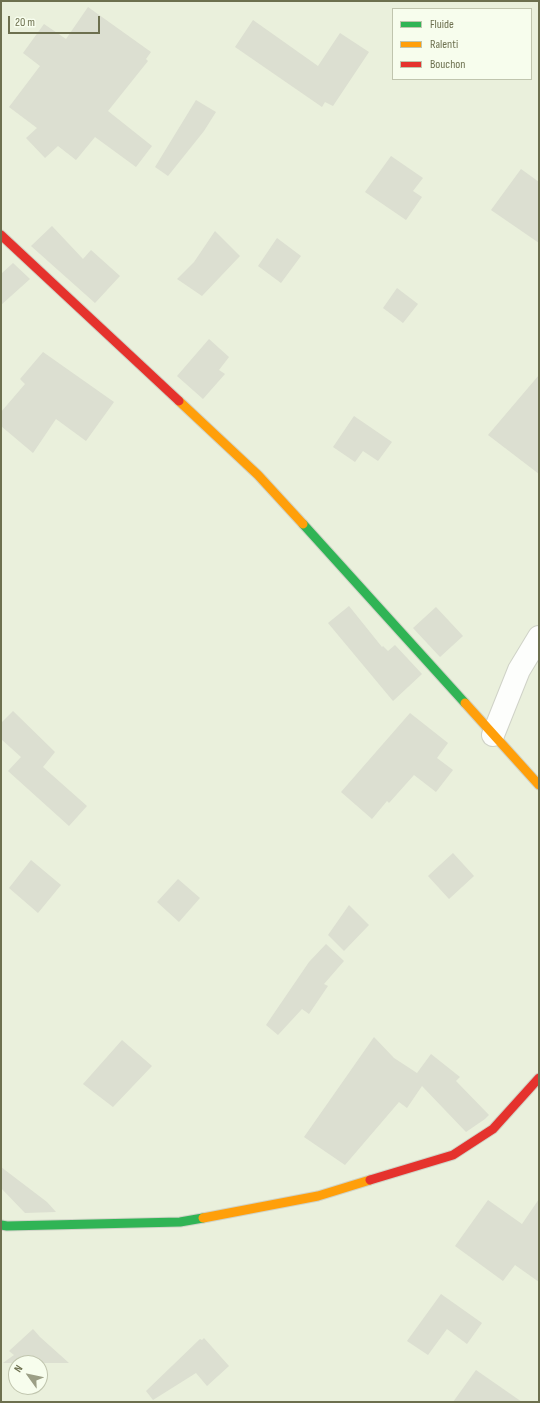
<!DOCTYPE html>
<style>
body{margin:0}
#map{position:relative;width:540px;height:1403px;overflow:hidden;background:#f2f6eb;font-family:"Sofia Sans Condensed",sans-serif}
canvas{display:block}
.frame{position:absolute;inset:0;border:2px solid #6d704f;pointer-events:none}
.legend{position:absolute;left:392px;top:8px;width:140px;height:72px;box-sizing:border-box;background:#f7fded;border:1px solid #c0c5ae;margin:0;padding:5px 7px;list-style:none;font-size:12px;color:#6d704f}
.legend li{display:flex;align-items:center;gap:8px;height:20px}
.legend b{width:20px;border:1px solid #c0c5ae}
.north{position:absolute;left:8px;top:1355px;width:40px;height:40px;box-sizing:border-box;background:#f7fded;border:1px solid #c0c5ae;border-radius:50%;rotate:303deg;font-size:11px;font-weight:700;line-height:16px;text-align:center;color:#6d704f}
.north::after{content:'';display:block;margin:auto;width:14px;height:18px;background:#9c9f86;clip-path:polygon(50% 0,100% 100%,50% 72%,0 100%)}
.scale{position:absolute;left:8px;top:16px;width:92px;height:18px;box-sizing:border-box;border:2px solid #6d704f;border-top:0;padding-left:5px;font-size:12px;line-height:14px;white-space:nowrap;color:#6d704f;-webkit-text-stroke:3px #f7fded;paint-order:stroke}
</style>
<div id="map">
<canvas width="540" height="1403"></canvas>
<div class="frame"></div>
<ul class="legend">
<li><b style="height:5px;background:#30b455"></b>Fluide</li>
<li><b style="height:5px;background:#ff9f0a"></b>Ralenti</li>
<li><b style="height:5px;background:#e5322d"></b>Bouchon</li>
</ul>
<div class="north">N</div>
<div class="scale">20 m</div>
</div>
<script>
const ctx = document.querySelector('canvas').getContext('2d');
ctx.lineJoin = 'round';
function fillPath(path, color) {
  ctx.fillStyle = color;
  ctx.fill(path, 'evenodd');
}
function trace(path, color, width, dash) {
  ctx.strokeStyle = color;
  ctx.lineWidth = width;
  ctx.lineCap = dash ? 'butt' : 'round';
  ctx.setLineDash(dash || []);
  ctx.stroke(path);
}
fillPath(new Path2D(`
 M1,1H539V1402H1ZM393,9H531V79H393ZM16,1363H40V1387H16Z`), '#eaf0dc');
fillPath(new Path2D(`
 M88,7L151,52L146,59L148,61L108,111L152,146L136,167L95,137L76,160L58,146L45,158L26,138L37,128L9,107L40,66L23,53L44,24L66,39Z
 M253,20L318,66L340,33L369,52L333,106L325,102L322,107L235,47Z
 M196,100L216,112L204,131L168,176L155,167Z
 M391,156L423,178L413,191L422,197L406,220L365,192Z
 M521,169L539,182V243L491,210Z
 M52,226L83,259L91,250L120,276L95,303L31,246Z
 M215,231L240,256L202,296L177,279L194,262Z
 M277,238L301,256L281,283L258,266Z
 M13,263L30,279L1,305V274Z
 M397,288L418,304L403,323L383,308Z
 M209,339L229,357L219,370L225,374L203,399L177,376Z
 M43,352L114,402L86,441L56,419L33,453L1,426V412L25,384L20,379Z
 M539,375V474L488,435Z
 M354,416L392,442L378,461L363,451L355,462L333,447Z
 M349,606L382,647L383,646L388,651L395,645L422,674L393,701L328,623Z
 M436,607L463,636L440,657L413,628Z
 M13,711L55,752L43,767L87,806L69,826L8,771L21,757L1,739V723Z
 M410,713L448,743L437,758L453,770L436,792L414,775L389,803L387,801L372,819L341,792Z
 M453,853L474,876L449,899L428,876Z
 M31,860L61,885L38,913L9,888Z
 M178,879L200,898L179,922L157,902Z
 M349,905L369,925L344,951L328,935Z
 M326,944L344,961L324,984L328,986L309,1014L302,1009L278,1035L266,1025L309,962Z
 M374,1037L394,1058L417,1073L431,1054L460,1077L456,1081L489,1115L485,1119L466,1132L422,1086L407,1108L399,1102L345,1165L304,1137Z
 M122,1040L152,1066L113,1107L83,1084Z
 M1,1167L47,1202L56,1212L25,1213L1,1188Z
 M539,1199V1282L515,1265L503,1281L455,1246L488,1200L522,1224Z
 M441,1294L482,1323L467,1344L447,1329L428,1355L407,1341Z
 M33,1329L40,1337L69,1363H3L14,1355L9,1351Z
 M204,1338L229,1366L207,1386L196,1373L153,1400L146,1391L200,1339L202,1340Z
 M476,1370L522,1402H453Z`), '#dcdfd1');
const street = new Path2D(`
 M493,735L519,670L539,637`);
const fast = new Path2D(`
 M303,524L465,703
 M1,1225L7,1226L180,1222L203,1218`);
const slow = new Path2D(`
 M179,401L258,475L303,524
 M465,703L539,785
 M203,1218L318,1196L370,1180`);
const jam = new Path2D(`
 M1,235L179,401
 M370,1180L453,1155L493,1129L539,1078`);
trace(street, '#cfd2c7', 24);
trace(fast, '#d0d3c7', 11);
trace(slow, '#d0d3c7', 11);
trace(jam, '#d0d3c7', 11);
trace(street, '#fdfefc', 22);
trace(fast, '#30b455', 9);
trace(slow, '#ff9f0a', 9);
trace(jam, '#e5322d', 9);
</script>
